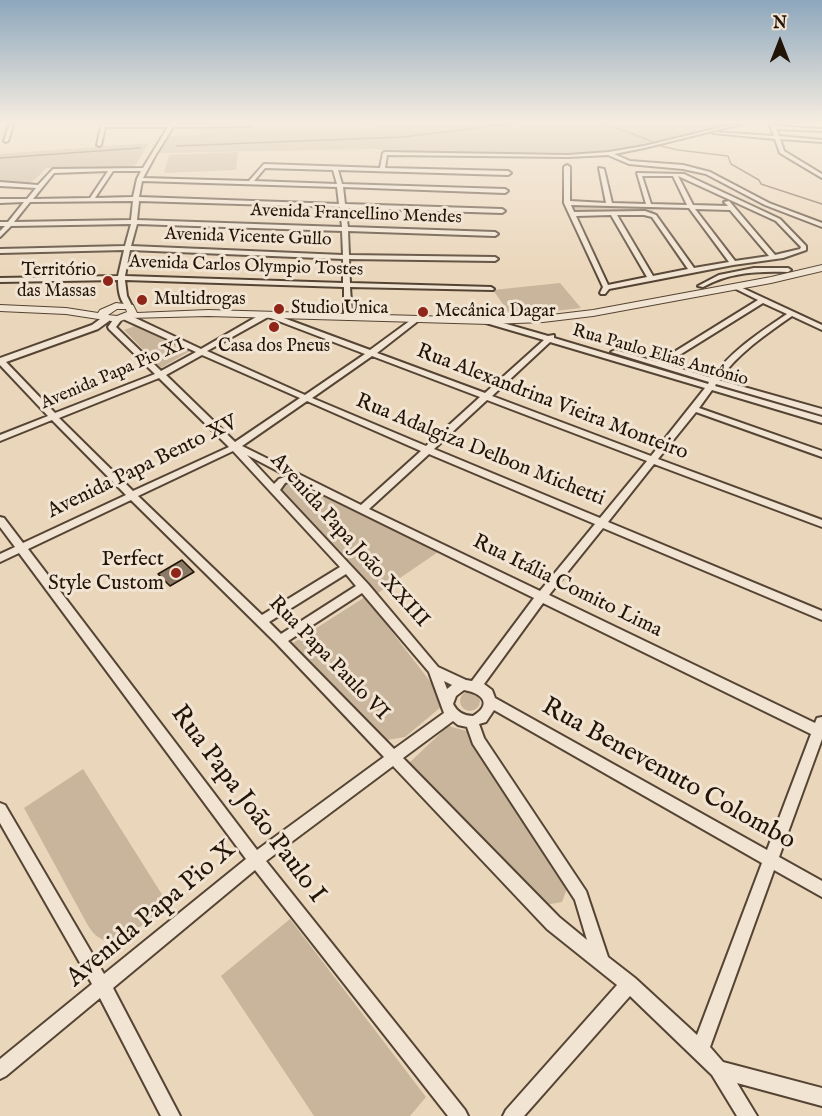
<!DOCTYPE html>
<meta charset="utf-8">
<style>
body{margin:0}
#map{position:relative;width:822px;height:1116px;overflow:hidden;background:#ead6ba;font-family:"IM FELL English",serif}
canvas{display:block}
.north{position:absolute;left:750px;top:12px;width:60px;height:60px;-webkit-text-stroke:4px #f1e4d2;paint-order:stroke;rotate:0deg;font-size:16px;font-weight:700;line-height:24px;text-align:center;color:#231408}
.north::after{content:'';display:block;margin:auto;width:21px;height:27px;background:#231408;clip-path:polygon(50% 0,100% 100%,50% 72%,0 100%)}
</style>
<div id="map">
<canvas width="822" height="1116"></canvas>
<div class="north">N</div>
</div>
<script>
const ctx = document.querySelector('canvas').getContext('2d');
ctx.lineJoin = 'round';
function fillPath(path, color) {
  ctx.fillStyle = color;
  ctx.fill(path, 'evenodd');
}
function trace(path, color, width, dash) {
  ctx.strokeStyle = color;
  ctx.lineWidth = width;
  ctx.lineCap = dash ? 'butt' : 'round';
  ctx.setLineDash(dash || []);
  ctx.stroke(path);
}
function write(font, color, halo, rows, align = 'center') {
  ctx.font = font + ' "IM FELL English",serif';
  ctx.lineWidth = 6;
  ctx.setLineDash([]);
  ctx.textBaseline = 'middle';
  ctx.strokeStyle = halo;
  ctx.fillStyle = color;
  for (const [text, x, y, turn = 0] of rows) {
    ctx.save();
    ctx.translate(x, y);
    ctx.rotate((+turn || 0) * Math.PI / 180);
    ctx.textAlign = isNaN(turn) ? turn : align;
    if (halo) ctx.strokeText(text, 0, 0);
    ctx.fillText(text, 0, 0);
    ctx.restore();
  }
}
fillPath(new Path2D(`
 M382,122H745L642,147L596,153L386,152L378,149L155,153L166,136L200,135L199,127L326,126Z
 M149,143L134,167L46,168C28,189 26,185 0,182V154Z
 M238,152L236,170L164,173L169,155Z
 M572,204L681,208L687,209L653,210L654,213L576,212L570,206Z
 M560,283L581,308L511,316L493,290Z
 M135,326L190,351L161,368L124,330Z
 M296,481L441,550L378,593L281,491L284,484Z
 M365,597L439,693L441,707L405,737L387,740L293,643Z
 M460 701a10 10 0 1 1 20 0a10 10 0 1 1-20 0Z
 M448,726L467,731L476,749L569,883L562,902L545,905L408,764Z
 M83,769L168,904C152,916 119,952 98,937C93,934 89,927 86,922L24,808Z
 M290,919L426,1097L410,1116H314L221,976Z`), '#c8b59c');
trace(new Path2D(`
 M601,122L651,141
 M176,146L402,137L523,122
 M661,146L678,150L728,156L731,164L759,180L761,184L822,204
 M0,158L140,148`), '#72614e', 1.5);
const building = new Path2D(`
 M182,560L194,572L170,586L158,574Z`);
fillPath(building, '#8a7965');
trace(building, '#231408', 1.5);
const minor = new Path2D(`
 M10,122H14L8,141L6,142L4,141Z
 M102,122H106V125L170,124L172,122H176L175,124H251L249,126L173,127L155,156L143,178L249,181L264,164L380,168L383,153L385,152L568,155L609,152L644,146L743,122H749L644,148L614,154L630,161L683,165L710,172L769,203L822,223V227L765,205L706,174L683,169L629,164L608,155L568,157L387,155L385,168L508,171L511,173L508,175L338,170L342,184L505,189L508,191L505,193L343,187L345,204L502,209L505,211L502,213L345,208L348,227L495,232L498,234L495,236L348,231L349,255L495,257L498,259L495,261L349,259L350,283L491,287L494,289L493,290L350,287L352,317L348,319L344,317V287L125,280L127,296L132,306L128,308C120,303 118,290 118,280L0,282V278L118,276L124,250L0,253V249L125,246L131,224L11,226L0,237V231L5,226H0V222H8L24,202L0,203V199H27L36,188L0,186V182L38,185L53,169L143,168L168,127H105L101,145L99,146L97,145ZM265,168L333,170L337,184L254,181ZM108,171L90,198L33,199L54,173ZM113,171H141L137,179L133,197L95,198ZM142,181L337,187L339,204L139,197ZM133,201L131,220L14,222L30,202ZM139,201L340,207L342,227L137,220ZM137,224L342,231L343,255L131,246ZM130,250L343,259V283L125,276Z
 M769,122H773L775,126L822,129V131L776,129L779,136L822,140V142L780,139L784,151L822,174V178L780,153L775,139L713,133L715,132L774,136Z
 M567,165L570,167V201L606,203L599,168L604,169L612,203L646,204L637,173L684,174L780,219L806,246V250L783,258L733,265L609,289L605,294H601L600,293L603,287L564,203V167ZM642,176H673L687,205L651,204ZM678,176L776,221L801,247L800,249L775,255L729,201L724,202L728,206L693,205ZM571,205L689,208L729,262L694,268L656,215L645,211L574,212ZM695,209L730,210L769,256L735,261ZM611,215L647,277L608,285L576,216ZM617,215H644L652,217L688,269L653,276Z
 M754,268H788L791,270L788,272C758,271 730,272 703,287L698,286L719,275Z
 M736,285L822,325V330L792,316C765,335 738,353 719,380L822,409V415L716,384L715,386L822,417V423L712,390L699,408L822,451V457L696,412L658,459L822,520V527L654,464L608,522L822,611V620L603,528L549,595L815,723L817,718L822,717V739L779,857L822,881V897L774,870L710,1047L723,1062L822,1088V1106L737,1083L757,1116H737L712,1075L630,996L524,1116H503L506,1110L617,985L547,929L393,766L266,861L465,1110L468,1116H448L255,870L113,988L180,1116H161L100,998L6,1076L0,1079V1059L92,984L0,823V803L5,805L104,974L246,859L19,553L0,562V554L15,547L0,527V517L4,518L23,543L126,495L52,420L0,441V435L48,416L0,365V358L92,325L103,317H109V321L98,329L6,362L55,413L155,374L109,329L108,327L115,317L122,319L116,327L161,371L196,352L123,319V315H129L201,349L263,313H270L370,350L415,317H418V321L377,353L485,393L544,340L486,323V319H489L548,336L554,335V338L708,384L709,382L611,352L615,350L658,362L758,300L734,288L733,287ZM763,303L787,314C759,333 732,350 712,378L665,364ZM268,317L365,354L305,395L207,351ZM550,342L705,388L651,456L492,396ZM202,355L209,358L300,398L235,442L166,375ZM372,356L480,397L426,446L312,398ZM159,378L229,447L133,491L59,418ZM487,400L647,461L600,518L434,449ZM307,401L421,451L361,505L242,446ZM233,451L340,567L262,615L138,496ZM429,454L595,524L540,591L369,509ZM247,455L287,476L279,479L274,484ZM294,480L534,598L472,681L466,680L438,667L368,584L280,490L285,483ZM131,500L276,643L384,757L257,850L28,549ZM346,574L356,586L281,634L269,622ZM362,593L429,672L444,713L394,749L288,641ZM543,603L811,734L767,850L495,698L492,690L484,684ZM444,681L452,685L447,689ZM464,690C482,693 493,704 473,716C464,716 457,712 453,704L456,696ZM494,710L762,863L697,1035L635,978L608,957L586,891L484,738L479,724L486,722ZM453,721L458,725L467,727L473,744L575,900L587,940L559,917L403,758Z`);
const tertiary = new Path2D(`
 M822,265V271L771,283L593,316L543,322L489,324L208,316L128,318L118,322L66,314L0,311V305L66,308L98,313L100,310L116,303L133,305L137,313L208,310L489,318L543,316L593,310L771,277ZM117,309H126L127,312L117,316L108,315Z`);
trace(minor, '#554434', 4);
trace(tertiary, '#554434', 2);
fillPath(minor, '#f1e4d2');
fillPath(tertiary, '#f1e4d2');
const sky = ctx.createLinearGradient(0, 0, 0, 278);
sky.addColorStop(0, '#8da7bd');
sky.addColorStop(0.44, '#f6ede0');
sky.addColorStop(1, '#f6ede000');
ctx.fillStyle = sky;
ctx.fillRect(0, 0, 822, 278);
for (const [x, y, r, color] of [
 [108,281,6,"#8f2418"],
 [142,300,6,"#8f2418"],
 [279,309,6,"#8f2418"],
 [423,312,6,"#8f2418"],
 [274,327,6,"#8f2418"],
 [176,573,6,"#8f2418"]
]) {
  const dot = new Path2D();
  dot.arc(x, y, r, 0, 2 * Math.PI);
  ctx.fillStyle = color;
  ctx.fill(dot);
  trace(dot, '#f1e4d2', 2);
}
write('18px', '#231408', '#f1e4d2', [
 ["Avenida Francellino Mendes",356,215,2],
 ["Avenida Vicente Gullo",248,238,2],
 ["Avenida Carlos Olympio Tostes",246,267,2],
 ["Rua Paulo Elias Antônio",660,356,16],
 ["Avenida Papa Pio XI",113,375,-23]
]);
write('18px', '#231408', '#f1e4d2', [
 ["Território",96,271,"right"],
 ["das Massas",96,292,"right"],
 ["Multidrogas",154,300],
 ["Studio Unica",291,309],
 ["Mecânica Dagar",435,312],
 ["Casa dos Pneus",274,347,"center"]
], 'left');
write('21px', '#231408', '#f1e4d2', [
 ["Rua Alexandrina Vieira Monteiro",552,403,21],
 ["Rua Adalgiza Delbon Michetti",480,451,22],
 ["Avenida Papa Bento XV",143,468,-26],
 ["Avenida Papa João XXIII",349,541,48],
 ["Rua Itália Comito Lima",567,587,26],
 ["Rua Papa Paulo VI",328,659,46]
]);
write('21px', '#231408', '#f1e4d2', [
 ["Perfect",164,561],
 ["Style Custom",164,585]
], 'right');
write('26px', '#231408', '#f1e4d2', [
 ["Rua Benevenuto Colombo",668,775,29],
 ["Rua Papa João Paulo I",247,805,53],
 ["Avenida Papa Pio X",152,915,-40]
]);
</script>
